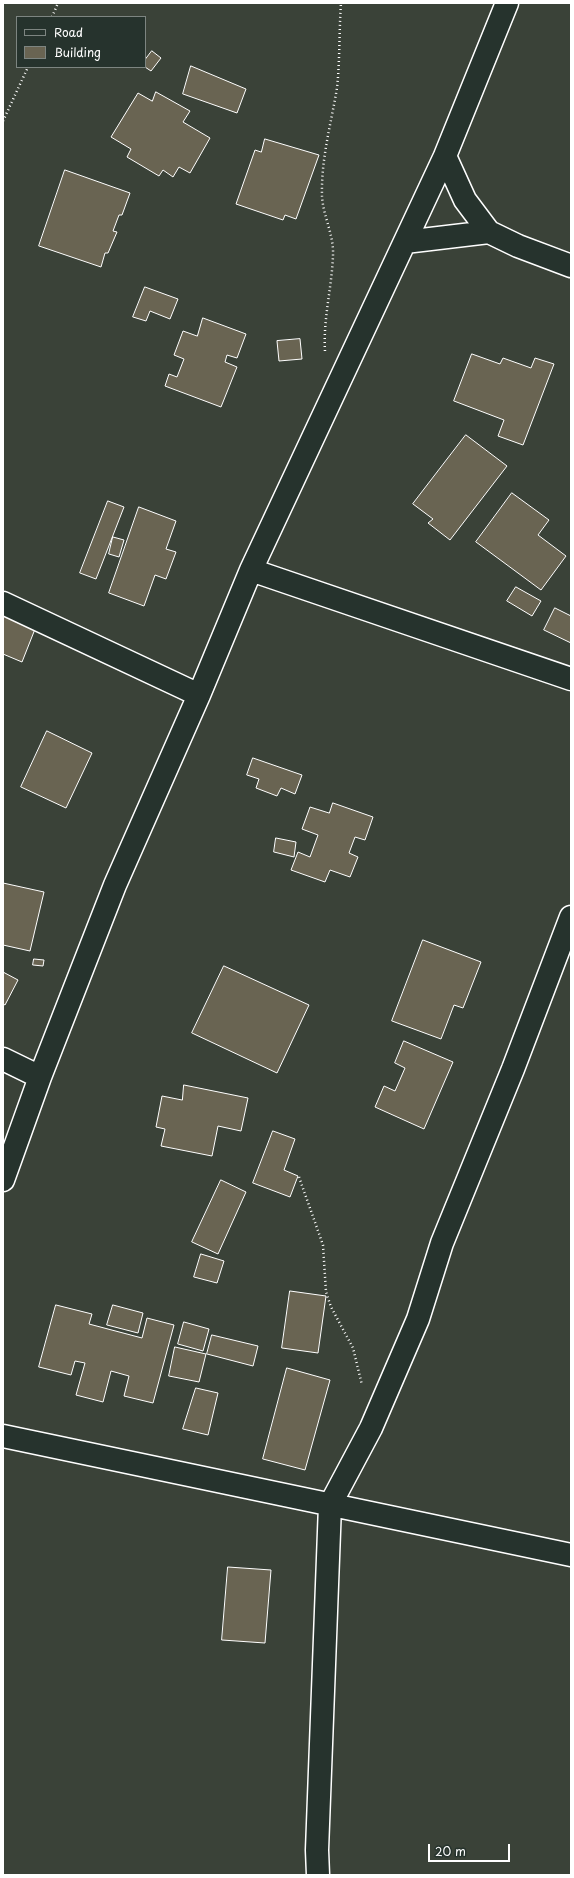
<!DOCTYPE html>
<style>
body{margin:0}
#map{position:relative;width:574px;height:1878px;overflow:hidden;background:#3a4238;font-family:"Playpen Sans",sans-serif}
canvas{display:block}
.frame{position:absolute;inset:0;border:4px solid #fff;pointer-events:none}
.legend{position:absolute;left:16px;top:16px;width:130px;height:52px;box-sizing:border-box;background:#26332d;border:1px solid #7d8581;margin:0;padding:5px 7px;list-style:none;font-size:12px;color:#fff}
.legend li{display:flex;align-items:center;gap:8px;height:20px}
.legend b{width:20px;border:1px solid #7d8581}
.scale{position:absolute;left:428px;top:1844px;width:82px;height:18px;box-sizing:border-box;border:2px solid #fff;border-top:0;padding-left:5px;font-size:12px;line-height:14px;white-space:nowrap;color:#fff;-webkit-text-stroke:3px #26332d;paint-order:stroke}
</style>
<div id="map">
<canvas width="574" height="1878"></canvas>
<div class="frame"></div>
<ul class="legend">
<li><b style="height:5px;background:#26332d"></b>Road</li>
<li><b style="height:11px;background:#696452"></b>Building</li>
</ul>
<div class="scale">20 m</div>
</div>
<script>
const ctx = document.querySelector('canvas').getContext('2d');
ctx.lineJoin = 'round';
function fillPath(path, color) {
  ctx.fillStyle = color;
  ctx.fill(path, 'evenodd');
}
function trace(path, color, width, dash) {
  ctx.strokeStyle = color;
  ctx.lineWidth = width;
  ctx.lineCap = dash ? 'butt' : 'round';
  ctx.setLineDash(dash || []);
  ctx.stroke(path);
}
const building = new Path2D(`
 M152,51L161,58L151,71L145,67V60Z
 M191,66L246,89L237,113L183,94Z
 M156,92L190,111L183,122L210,138L190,173L179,167L173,177L163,170L159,176L127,157L131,149L111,137L138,93L152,101Z
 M265,139L319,155L296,219L285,215L283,220L236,204L255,150L261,152Z
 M65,170L130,193L122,215H119L113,231L117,232L108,253H105L101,267L39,246Z
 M145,287L178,299L170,319L150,311L146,321L133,317Z
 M203,318L246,334L237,358L227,355L225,362L237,367L221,407L165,386L169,374L177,377L184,359L174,355L183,331L197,336Z
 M300,339L302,359L279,361L277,341Z
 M472,354L500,364L503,358L531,368L535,358L554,364L523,445L498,436L504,420L454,401Z
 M466,435L507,466L450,540L428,523L433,519L413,504Z
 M512,493L549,520L538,535L566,556L541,590L476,542Z
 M108,501L124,507L96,579L80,573Z
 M139,507L176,521L166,549L176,552L166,579L155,575L144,606L109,593Z
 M113,537L124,540L119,557L109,554Z
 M516,587L541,601L532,616L507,601Z
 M555,608L571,616V643L544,630Z
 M3,611L37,624L22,662L3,654Z
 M47,731L92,753L66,808L21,787Z
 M253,758L302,775L295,794L281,788L277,796L256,788L259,779L247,775Z
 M333,803L373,817L365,840L355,837L349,853L358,857L350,877L330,870L325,882L291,870L298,852L310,857L318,835L302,829L310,807L329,813Z
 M276,838L296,842L294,857L274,852Z
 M3,883L44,892L30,951L3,945Z
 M423,940L481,962L463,1008L454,1005L441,1039L392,1021Z
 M34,959L44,960L43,966L33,965Z
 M224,966L309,1005L277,1073L192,1033Z
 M3,972L18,980L5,1005L3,1004Z
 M404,1041L453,1062L424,1129L375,1107L384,1086L395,1091L405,1068L395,1063Z
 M184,1085L248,1098L241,1131L218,1126L212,1156L161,1146L165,1129L156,1127L162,1096L182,1100Z
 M273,1131L295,1139L284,1170L298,1176L290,1197L253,1183Z
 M221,1180L246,1192L218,1254L192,1242Z
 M201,1254L224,1261L217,1283L194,1277Z
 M290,1291L326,1296L318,1353L282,1348Z
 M56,1305L92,1314L89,1324L142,1338L147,1318L174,1325L153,1403L124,1396L129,1376L111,1371L103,1402L76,1395L85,1363L75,1361L71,1375L39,1367Z
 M113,1305L143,1313L138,1333L107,1325Z
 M184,1322L209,1329L203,1351L178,1344Z
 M212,1335L258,1346L253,1366L207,1354Z
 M175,1347L206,1354L199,1382L169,1376Z
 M287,1368L330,1380L305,1470L263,1459Z
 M196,1388L218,1393L208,1435L183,1429Z
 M228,1567L271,1570L265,1643L222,1640Z`);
fillPath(building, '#696452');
trace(building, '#fff', 1);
const minor = new Path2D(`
 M445,156L465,200L489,232L518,246L571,266
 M405,242L489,232
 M251,570L571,679
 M3,603L199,695
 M3,1059L40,1077
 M3,1180L40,1077L115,885L199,695L251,570L445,156L507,3
 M3,1436L571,1555
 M318,1875L317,1850L330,1505L371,1428L418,1319L442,1243L513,1069L571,917`);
trace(minor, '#fff', 25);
trace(new Path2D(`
 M52,17L58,3
 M3,121L28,67
 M325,351C323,319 332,287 333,255C334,235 323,216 322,196C321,159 331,124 337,88C340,60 339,31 341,3
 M299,1177L323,1245L326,1292L331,1307L353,1348L362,1385`), '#fff', 2.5, [1, 3]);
trace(minor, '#26332d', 22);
</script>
